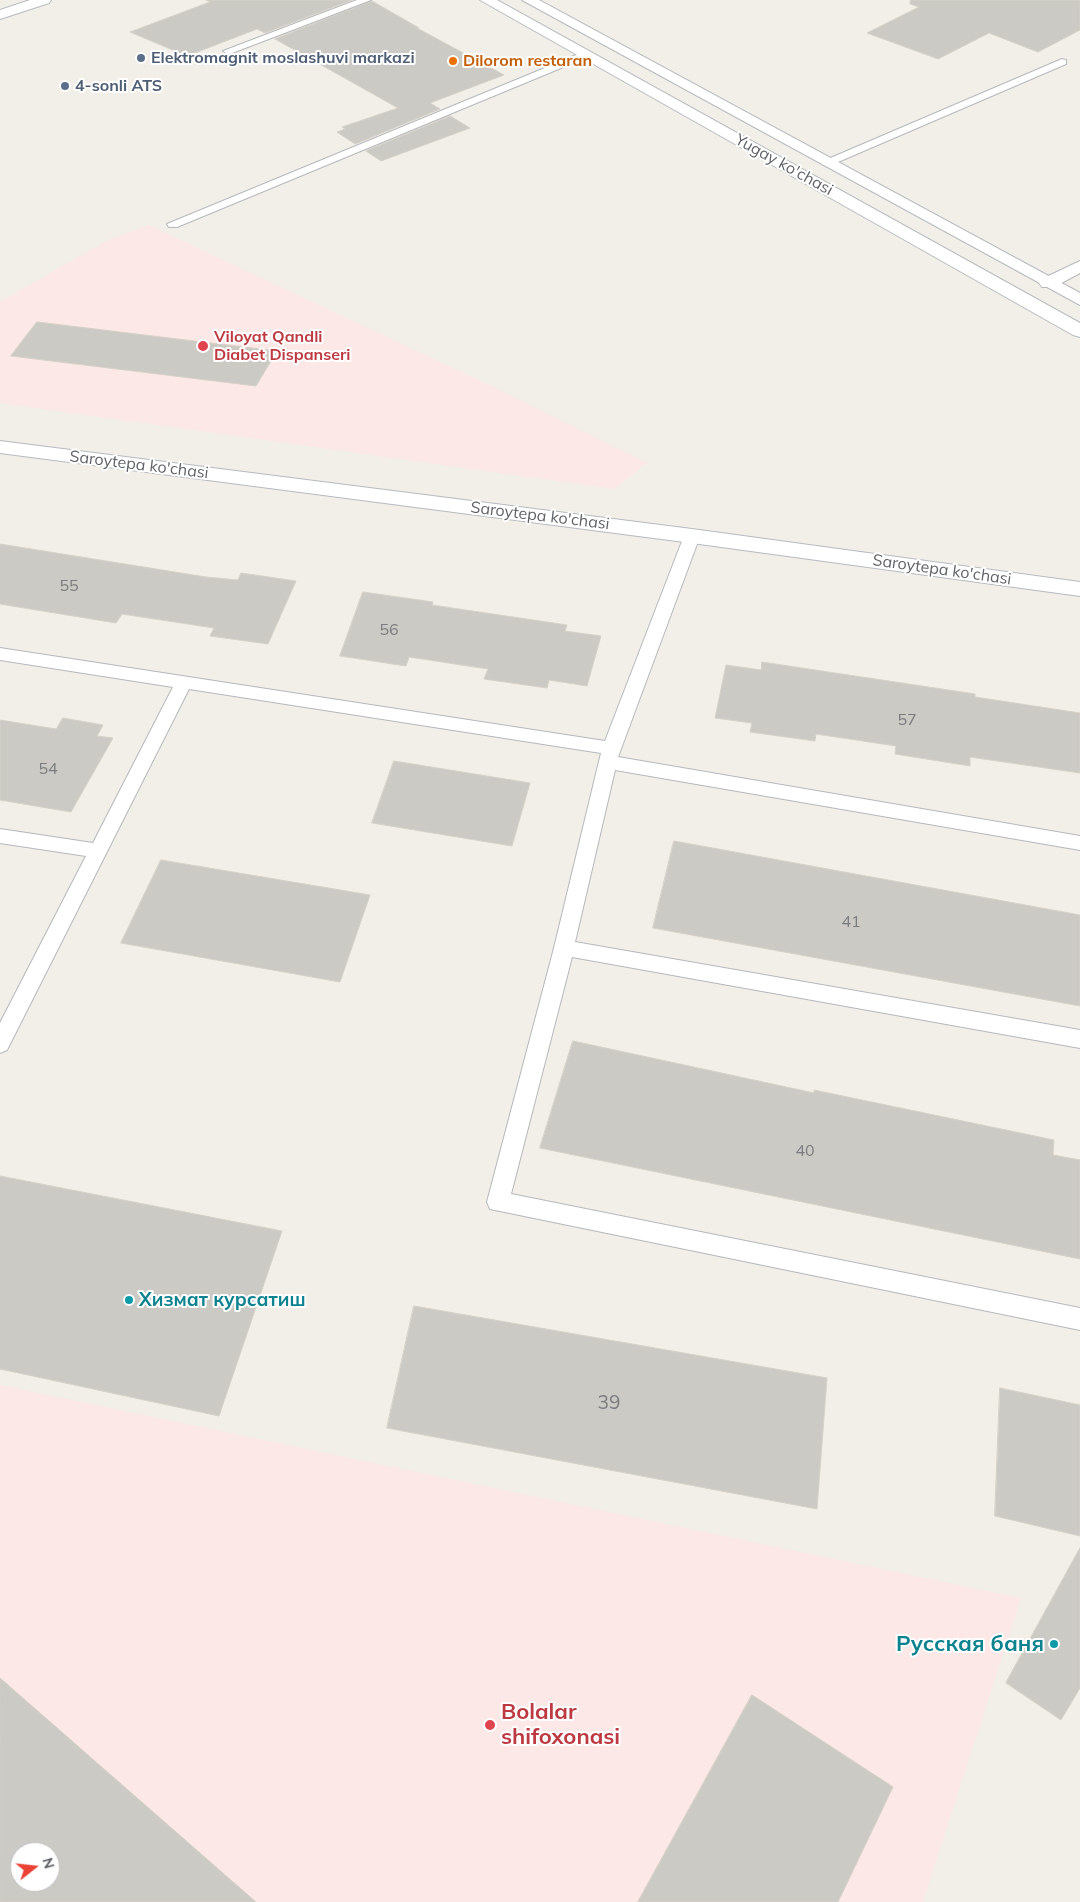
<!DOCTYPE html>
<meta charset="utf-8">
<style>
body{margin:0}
#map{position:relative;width:1080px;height:1902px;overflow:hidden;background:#f1efe8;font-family:Mulish,sans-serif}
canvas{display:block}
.north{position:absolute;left:10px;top:1842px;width:50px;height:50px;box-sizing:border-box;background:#fff;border:1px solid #bfc1c3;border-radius:50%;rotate:74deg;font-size:14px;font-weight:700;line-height:20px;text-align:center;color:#5f6368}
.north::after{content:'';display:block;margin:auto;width:18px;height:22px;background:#ea4335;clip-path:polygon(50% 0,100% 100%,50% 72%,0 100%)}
</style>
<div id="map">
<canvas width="1080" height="1902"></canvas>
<div class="north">N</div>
</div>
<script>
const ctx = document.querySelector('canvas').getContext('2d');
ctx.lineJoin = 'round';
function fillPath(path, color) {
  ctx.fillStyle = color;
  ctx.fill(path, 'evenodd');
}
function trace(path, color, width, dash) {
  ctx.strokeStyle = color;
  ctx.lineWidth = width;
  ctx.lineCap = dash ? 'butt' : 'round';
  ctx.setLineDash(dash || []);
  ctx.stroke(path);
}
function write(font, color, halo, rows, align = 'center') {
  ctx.font = font + ' Mulish,sans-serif';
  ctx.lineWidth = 4;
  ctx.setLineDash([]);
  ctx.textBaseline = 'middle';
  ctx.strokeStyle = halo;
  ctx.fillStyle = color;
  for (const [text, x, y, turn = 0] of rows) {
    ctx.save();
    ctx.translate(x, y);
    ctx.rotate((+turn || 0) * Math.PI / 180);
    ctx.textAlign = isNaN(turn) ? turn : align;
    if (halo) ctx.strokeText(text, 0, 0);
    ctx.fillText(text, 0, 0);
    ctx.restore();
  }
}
fillPath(new Path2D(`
 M149,225L500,390L647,463L614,489L0,403V302L106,241Z
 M0,1385L1021,1598L923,1902H0ZM20,1852H50V1882H20Z`), '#fce8e6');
const building = new Path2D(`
 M206,0H352L265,33L257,29L187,56L130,32L210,2Z
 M911,0H1080V30L1038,52L989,33L938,59L867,33L919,7L910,4Z
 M372,1L419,28H417L504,75L430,103L440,109L355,144L337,132L345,129L342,127L398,108L275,39Z
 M450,116L470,128L381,161L366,151Z
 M37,322L277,351L256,386L11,356Z
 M0,544L206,577L238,580L241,573L296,581L268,644L210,636L214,628L122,614L116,623L0,604Z
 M363,592L433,602L432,605L567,625L565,631L601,636L587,686L549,680L547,688L484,679L488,669L409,657L406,666L340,656Z
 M762,662L975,694V697L1080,713V773L970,757V766L895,754L896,746L816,734L815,741L750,732L752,723L715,718L726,665L761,670Z
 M63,718L103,725L97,736L113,738L71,812L0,800V720L56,729Z
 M394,761L530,783L512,846L372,823Z
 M674,841L1080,915V1006L653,928Z
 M161,860L370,895L340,982L121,943Z
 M573,1041L814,1093V1090L1054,1140L1053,1155L1080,1160V1259L540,1148Z
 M0,1176L282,1231L219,1416L0,1369Z
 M414,1306L827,1378L817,1509L387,1428Z
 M1000,1388L1080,1405V1536L995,1516Z
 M1080,1548V1688L1061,1720L1006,1683Z
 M0,1678L256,1902H0ZM20,1852H50V1882H20Z
 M752,1695L893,1787L838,1902H638Z`);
fillPath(building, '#cccac5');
trace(building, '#d6d1c6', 1);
const service = new Path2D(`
 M357,0H371L232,53L228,54L223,51Z
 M586,51L590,52V56L177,227H169L167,224Z
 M1062,59L1066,60V64L831,165H823L821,162Z
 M692,531L700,536L618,757L1080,836V850L615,770L575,942L1080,1030V1048L572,957L511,1194L1080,1308V1330L490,1209L487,1202L554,948L601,753L189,689L7,1050L0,1053V1023L86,856L0,843V829L93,843L173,687L0,660V648L605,741L684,536Z`);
const minor = new Path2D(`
 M1080,261V273L1054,287H1042L1039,283L1042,279Z`);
const secondary = new Path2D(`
 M30,0H51L49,3L0,19V10Z
 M480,0H497L1080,323V337L1073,335Z
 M522,0H539L1080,293V305Z
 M0,441L692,529L1080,582V596L692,543L0,453Z`);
trace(service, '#b5b8bc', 2);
trace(minor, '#b5b8bc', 2);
trace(secondary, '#b6babf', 2);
fillPath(service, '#fff');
fillPath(minor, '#fff');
fillPath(secondary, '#fff');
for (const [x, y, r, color] of [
 [141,58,5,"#5c6f8a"],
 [453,61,5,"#e8710a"],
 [65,86,5,"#5c6f8a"],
 [203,346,6,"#e0444e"],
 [129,1300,5,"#0f9aa8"],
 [1054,1644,5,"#0f9aa8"],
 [490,1725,6,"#e0444e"]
]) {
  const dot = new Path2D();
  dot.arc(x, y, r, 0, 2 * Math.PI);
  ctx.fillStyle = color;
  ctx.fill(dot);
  trace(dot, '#fff', 2);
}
write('bold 16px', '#4e5e75', '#fff', [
 ["Elektromagnit moslashuvi markazi",151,58],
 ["4-sonli ATS",75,86]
], 'left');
write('bold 16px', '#c56008', '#fff', [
 ["Dilorom restaran",463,61]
], 'left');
write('16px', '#5f6368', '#fff', [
 ["Yugay ko'chasi",784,165,29],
 ["Saroytepa ko'chasi",139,465,7],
 ["Saroytepa ko'chasi",540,516,7],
 ["Saroytepa ko'chasi",942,570,8]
]);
write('bold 16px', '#be3a42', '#fff', [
 ["Viloyat Qandli",214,337],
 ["Diabet Dispanseri",214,355]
], 'left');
write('16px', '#7a7d7f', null, [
 ["55",69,586],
 ["56",389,630],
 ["57",907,720],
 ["54",48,769],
 ["41",851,922],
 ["40",805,1151]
]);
write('bold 19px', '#0d838f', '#fff', [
 ["Хизмат курсатиш",139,1300]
], 'left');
write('19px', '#7a7d7f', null, [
 ["39",609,1403]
]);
write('bold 22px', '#0d838f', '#fff', [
 ["Русская баня",1044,1644]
], 'right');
write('bold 22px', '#be3a42', '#fff', [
 ["Bolalar",501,1712],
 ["shifoxonasi",501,1737]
], 'left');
</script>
